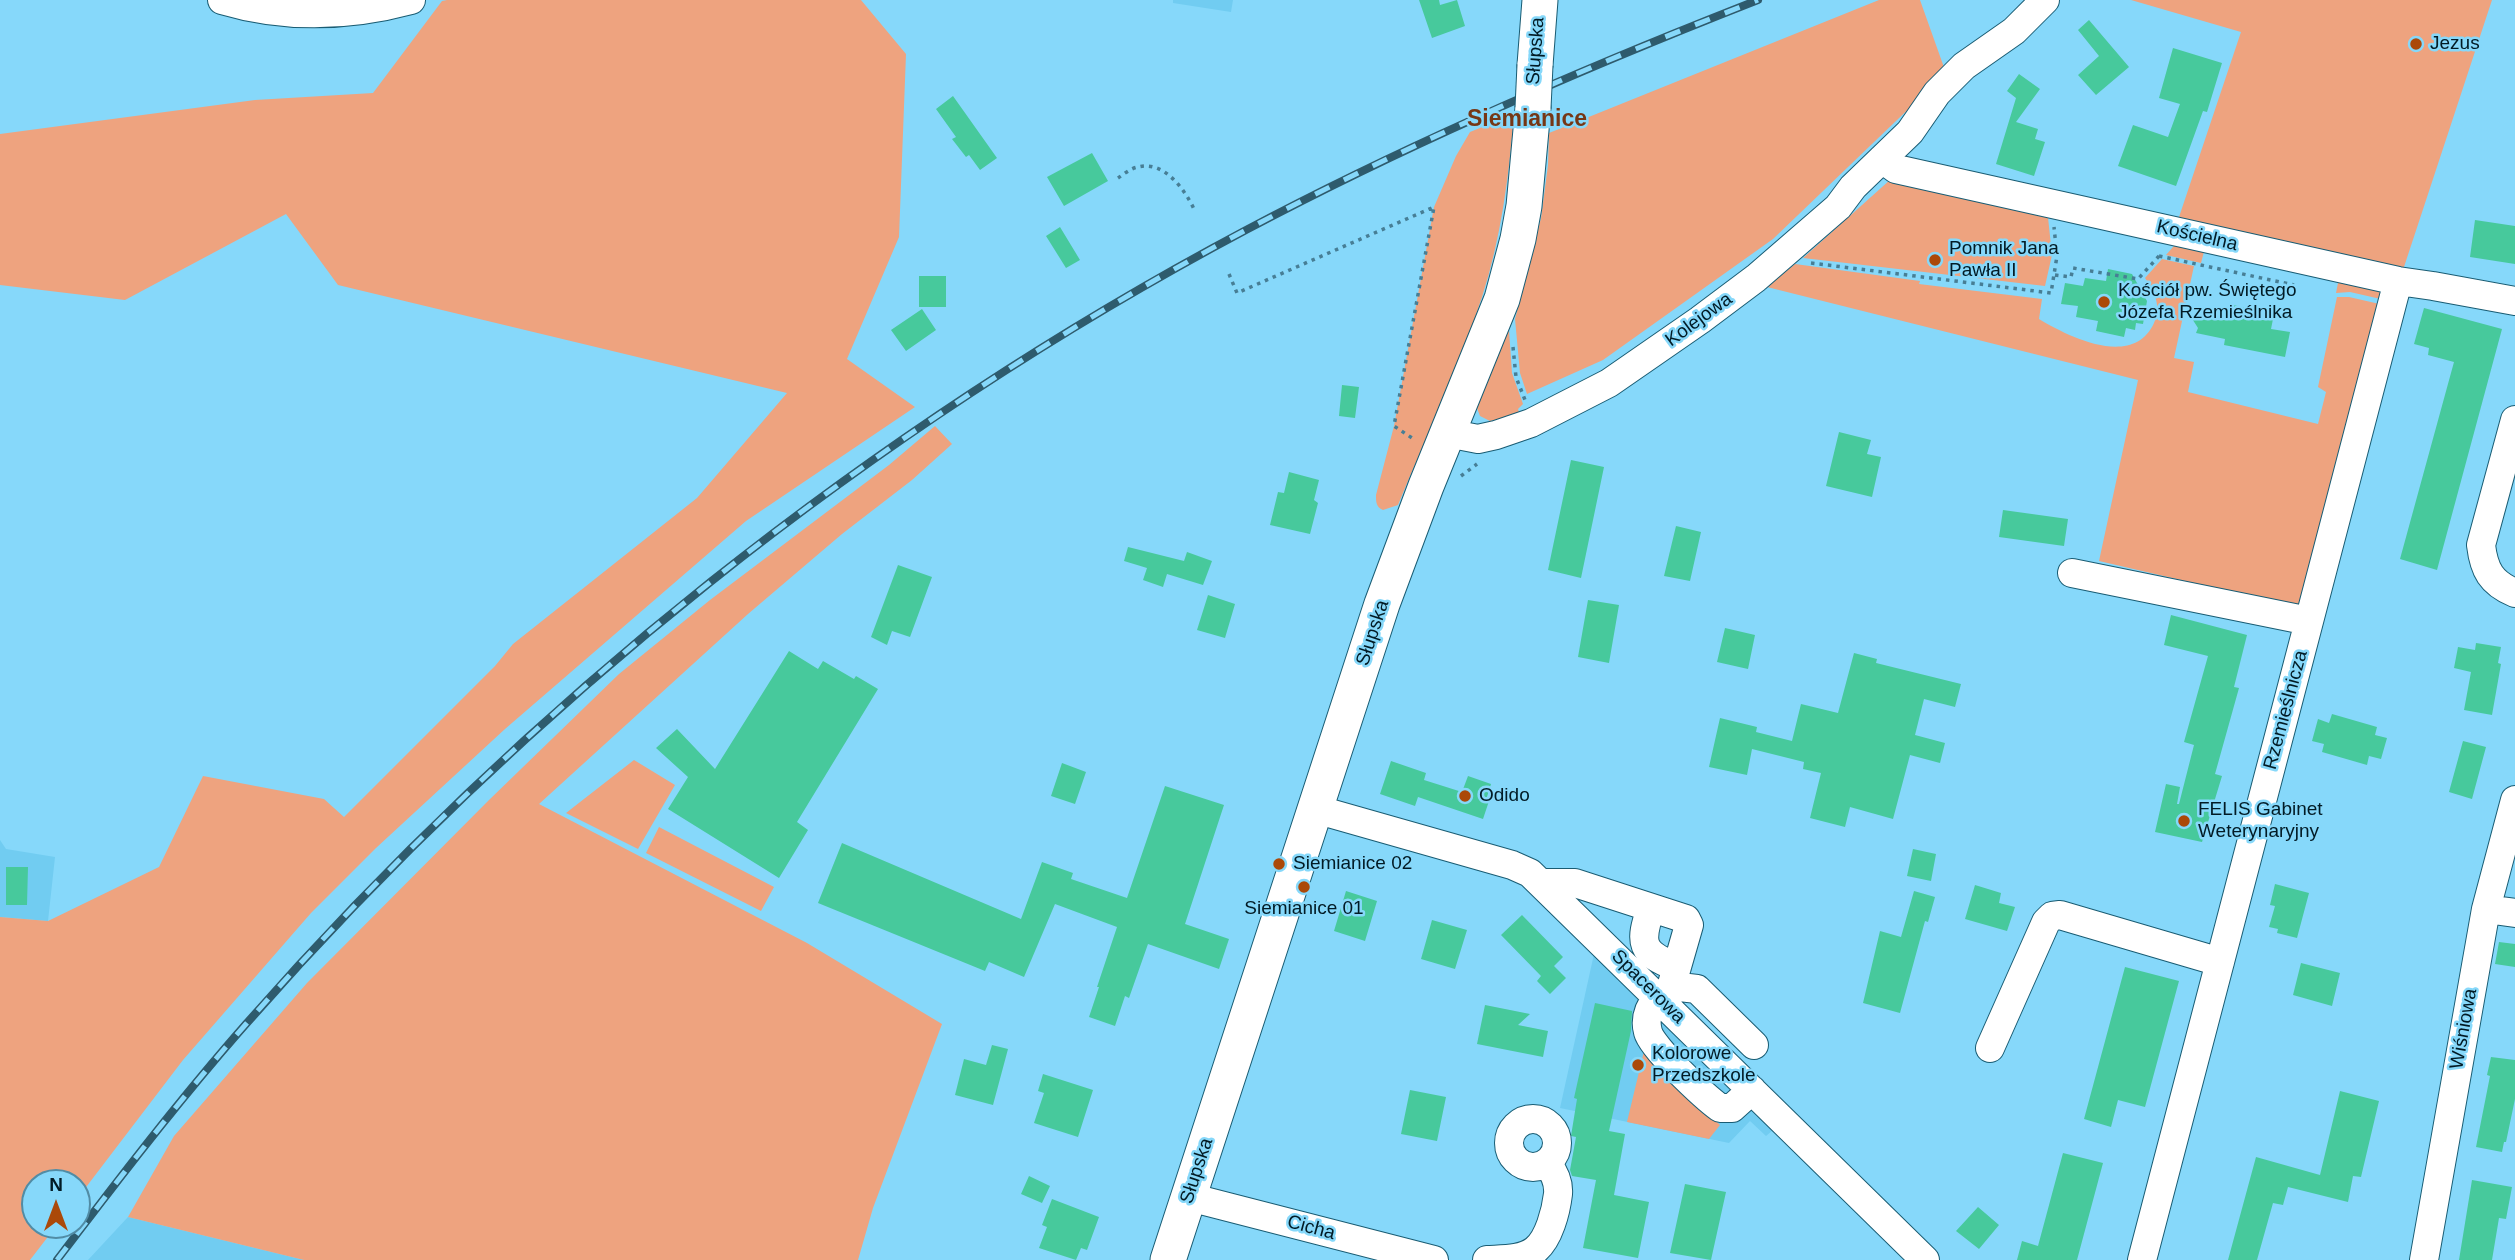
<!DOCTYPE html>
<meta charset="utf-8">
<style>
body{margin:0}
#map{position:relative;width:2515px;height:1260px;overflow:hidden;background:#86d8fa;font-family:Helvetica,sans-serif}
canvas{display:block}
.north{position:absolute;left:21px;top:1169px;width:70px;height:70px;box-sizing:border-box;background:#86d8fa;border:2px solid #518ca5;border-radius:50%;rotate:0deg;font-size:19px;font-weight:700;line-height:28px;text-align:center;color:#021b25}
.north::after{content:'';display:block;margin:auto;width:24px;height:32px;background:#ab4909;clip-path:polygon(50% 0,100% 100%,50% 72%,0 100%)}
</style>
<div id="map">
<canvas width="2515" height="1260"></canvas>
<div class="north">N</div>
</div>
<script>
const ctx = document.querySelector('canvas').getContext('2d');
ctx.lineJoin = 'round';
function fillPath(path, color) {
  ctx.fillStyle = color;
  ctx.fill(path, 'evenodd');
}
function trace(path, color, width, dash) {
  ctx.strokeStyle = color;
  ctx.lineWidth = width;
  ctx.lineCap = dash ? 'butt' : 'round';
  ctx.setLineDash(dash || []);
  ctx.stroke(path);
}
function write(font, color, halo, rows, align = 'center') {
  ctx.font = font + ' Helvetica,sans-serif';
  ctx.lineWidth = 5;
  ctx.setLineDash([]);
  ctx.textBaseline = 'middle';
  ctx.strokeStyle = halo;
  ctx.fillStyle = color;
  for (const [text, x, y, turn = 0] of rows) {
    ctx.save();
    ctx.translate(x, y);
    ctx.rotate((+turn || 0) * Math.PI / 180);
    ctx.textAlign = isNaN(turn) ? turn : align;
    if (halo) ctx.strokeText(text, 0, 0);
    ctx.fillText(text, 0, 0);
    ctx.restore();
  }
}
fillPath(new Path2D(`
 M1173,0H1233L1231,12L1173,3Z
 M0,840L6,849L55,857L48,921L0,917Z
 M1594,954L1773,1130L1766,1136L1750,1121L1729,1143L1560,1108Z
 M128,1217L304,1260H88Z`), '#71ccf1');
fillPath(new Path2D(`
 M447,0H861L906,54L899,237L847,359L915,407L746,521L505,729L376,848L311,913L183,1060L77,1199V1183H35V1225H57L30,1260H0V917L48,921L159,867L203,776L324,799L344,817L495,666L513,644L697,498L787,393L338,285L286,214L125,300L0,285V134L255,100L373,93L442,1Z
 M1879,0H1920L1946,73L1773,239L1603,360L1527,394L1520,373L1515,319L1541,218L1548,165L1549,133Z
 M2131,0H2492L2401,276L2175,229L2241,32Z
 M1514,114C1509,176 1501,238 1482,297C1459,368 1426,436 1398,505L1383,510C1376,507 1376,502 1376,495L1394,426L1434,207L1456,156L1470,132Z
 M1891,179L2047,208L2052,255L2045,286L1803,258Z
 M2180,239L2206,244L2201,263L2166,255Z
 M2162,259L2194,266L2174,358L2194,362L2188,392L2318,424L2326,392L2318,387L2337,297H2349L2384,305L2306,609L2099,561L2138,380L1767,287L1795,264L1920,281L1919,284L2042,299L2039,319C2069,337 2133,369 2154,323C2162,306 2154,291 2145,278Z
 M2340,273L2380,288L2385,300L2350,292L2336,293Z
 M1508,316L1512,373L1523,404L1518,409L1520,415L1490,421L1480,416L1475,403Z
 M935,426L952,444L912,480L842,534L748,614L539,804L807,943L942,1024L873,1208L858,1260H304L128,1217L174,1136L307,983L489,800L619,674L710,600L889,465Z
 M634,760L675,785L638,849L566,813Z
 M659,827L774,887L761,911L646,853Z
 M1644,1051L1720,1125L1709,1139L1627,1122Z`), '#eea37f');
fillPath(new Path2D(`
 M1419,0H1439L1440,5L1457,0L1465,26L1432,38Z
 M2089,20L2129,67L2096,95L2078,75L2099,56L2078,30Z
 M2173,48L2222,63L2207,112L2203,111L2176,186L2118,166L2133,125L2168,137L2180,104L2159,98Z
 M2019,74L2040,89L2016,122L2038,129L2035,139L2045,142L2034,176L1996,164L2016,98L2007,91Z
 M953,96L997,158L980,170L969,155L966,157L952,139L956,137L936,109Z
 M1092,153L1108,181L1064,206L1047,177Z
 M2475,220L2515,226V264L2470,257Z
 M1060,227L1080,260L1066,268L1046,236Z
 M2108,269L2132,274L2147,301L2143,324L2136,323L2135,330L2126,328L2124,337L2096,331L2098,321L2076,317L2078,306L2061,304L2065,283L2083,286L2085,278L2106,281Z
 M919,276H946V307H919Z
 M2233,305L2274,314L2271,329L2290,332L2285,357L2224,345L2225,339L2196,333L2198,328L2191,317L2206,306L2231,311Z
 M2424,308L2502,329L2437,570L2400,559L2454,362L2428,355L2429,348L2414,344Z
 M922,309L936,330L906,351L891,330Z
 M1342,385L1359,387L1355,418L1339,416Z
 M1839,432L1871,440L1867,454L1881,457L1872,497L1826,486Z
 M1571,460L1604,467L1581,578L1548,570Z
 M1289,472L1319,480L1314,500L1318,503L1310,534L1270,525L1278,492L1284,493Z
 M2003,510L2068,519L2064,546L1999,537Z
 M1676,526L1701,532L1690,581L1664,576Z
 M1128,547L1184,561L1187,552L1212,561L1203,585L1167,574L1163,587L1143,580L1147,568L1124,561Z
 M898,565L932,577L910,637L892,631L887,645L871,637Z
 M1208,595L1235,604L1225,638L1197,630Z
 M1588,600L1619,605L1609,663L1578,657Z
 M2171,615L2247,635L2234,687L2239,688L2215,774L2222,776L2202,842L2155,832L2166,784L2180,787L2177,804H2179L2194,745L2184,742L2208,656L2164,645Z
 M1725,628L1755,635L1748,669L1717,662Z
 M2476,643L2501,647L2498,663L2501,664L2492,715L2464,710L2471,672L2454,668L2458,647L2475,650Z
 M789,651L818,669L823,661L854,679L856,676L878,689L797,822L808,830L779,878L668,809L688,777L656,748L677,729L715,769Z
 M1854,653L1877,659L1876,663L1961,684L1955,707L1924,699L1915,735L1945,743L1940,763L1910,755L1893,819L1850,807L1845,827L1810,818L1821,773L1803,769L1804,762L1752,749L1747,775L1709,767L1720,718L1757,727L1756,732L1792,741L1801,704L1838,713Z
 M2332,714L2377,727L2375,735L2387,738L2381,759L2369,756L2367,765L2322,752L2324,744L2312,741L2318,719L2329,723Z
 M2463,741L2486,747L2472,799L2449,792Z
 M1391,761L1426,773L1424,780L1462,792L1468,776L1491,784L1486,800L1489,801L1483,819L1418,797L1415,806L1380,794Z
 M1062,763L1086,772L1075,804L1051,796Z
 M1165,786L1224,805L1185,924L1229,939L1219,969L1148,944L1129,998L1125,996L1115,1026L1089,1017L1099,987H1097L1117,927L1055,904L1024,977L989,962L985,971L818,903L842,843L1021,919L1042,862L1073,873L1071,879L1127,898Z
 M1913,849L1936,854L1931,881L1907,876Z
 M6,867H28L27,905H6Z
 M2275,884L2309,893L2297,938L2277,933L2278,929L2269,927L2275,906L2270,905Z
 M1975,885L2001,893L1999,903L2015,907L2007,931L1965,919Z
 M1346,891L1377,901L1365,941L1334,931Z
 M1914,891L1935,897L1928,922L1925,921L1900,1013L1863,1003L1880,931L1901,937Z
 M1522,915L1563,957L1554,966L1566,978L1550,994L1537,981L1541,976L1501,935Z
 M1432,920L1467,930L1455,969L1421,959Z
 M2499,942L2515,944V967L2495,964Z
 M2301,963L2340,973L2332,1006L2293,995Z
 M2125,967L2179,981L2145,1107L2118,1100L2111,1127L2084,1119Z
 M1595,1003L1632,1011L1631,1031L1609,1131L1625,1134L1614,1195L1649,1202L1638,1258L1583,1248L1596,1180L1572,1176L1570,1170L1576,1137L1571,1136L1577,1099L1574,1098Z
 M1485,1005L1530,1014L1518,1025L1548,1031L1543,1057L1477,1044Z
 M992,1045L1008,1049L993,1105L955,1095L964,1059L986,1065Z
 M2491,1057L2515,1060V1099L2506,1142H2504L2502,1152L2476,1147L2490,1076L2487,1075Z
 M1043,1074L1093,1090L1078,1137L1034,1123L1044,1093L1038,1091Z
 M1410,1090L1446,1097L1437,1141L1401,1134Z
 M2340,1091L2379,1101L2361,1177L2353,1176L2348,1202L2288,1187L2283,1205L2273,1203L2257,1260H2228L2256,1157L2320,1175Z
 M2063,1153L2103,1163L2077,1260H2017L2022,1241L2038,1246Z
 M1029,1176L1050,1186L1042,1203L1021,1194Z
 M2472,1180L2512,1187L2506,1219L2499,1218L2492,1260H2459Z
 M1685,1184L1726,1192L1711,1260L1670,1253Z
 M1052,1199L1099,1217L1087,1250L1081,1248L1076,1260L1039,1248L1047,1227L1042,1225Z
 M1978,1207L1999,1225L1979,1249L1956,1231Z`), '#47c99c');
const minor = new Path2D(`
 M222,0C286,19 348,17 411,0
 M1882,159L1896,169L2398,281L2433,286L2515,301
 M2515,420L2481,545C2484,570 2491,583 2515,593
 M1447,433L1478,439L1496,435L1531,423L1609,383L1700,320L1756,278L1838,207L1853,187L1910,132L1937,93L1964,66L2014,31L2045,0
 M2072,573L2309,621
 M1315,809L1512,865L1530,873L1925,1260
 M1542,883H1575L1686,919L1689,925L1666,1005
 M1651,908C1639,943 1640,953 1677,967
 M2486,909L2515,913
 M1671,986L1697,989L1754,1045
 M1658,996C1649,1007 1644,1018 1648,1032C1652,1048 1705,1097 1720,1108H1732L1752,1090
 M1990,1048L2046,922L2052,916L2060,915L2220,962
 M1509 1143a24 24 0 1 1 48 0a24 24 0 1 1-48 0Z
 M1189,1197L1434,1260
 M1487,1260C1503,1259 1522,1260 1535,1250C1549,1239 1556,1211 1558,1194C1559,1183 1554,1172 1547,1163
 M2142,1260L2398,281
 M2424,1260L2486,909L2515,800`);
const major = new Path2D(`
 M1535,65L1540,0
 M1168,1260L1382,604L1426,486L1502,299L1518,239L1524,206L1533,108`);
trace(minor, '#195c73', 30);
trace(major, '#195c73', 37);
trace(new Path2D(`
 M1118,178C1124,174 1131,168 1138,167C1164,160 1185,190 1194,209
 M2159,256L2294,285
 M1811,263L2051,293L2057,256L2054,227
 M1229,274L1237,293L1434,207L1394,426L1415,440
 M2055,275L2071,277L2073,268L2138,279L2160,255
 M1513,347L1516,377L1525,400
 M1461,476L1477,464`), '#477e95', 3.5, [3.5, 5]);
trace(minor, '#fff', 28);
trace(major, '#fff', 35);
const rail = new Path2D(`
 M57,1260C118,1180 179,1100 246,1024C526,705 871,429 1246,230C1412,142 1584,68 1758,0`);
trace(rail, '#2e5b6d', 8);
trace(rail, '#86d8fa', 5, [16]);
const majorBridge = new Path2D(`
 M1533,108L1535,65`);
trace(majorBridge, '#195c73', 37, []);
trace(majorBridge, '#fff', 35);
for (const [x, y, r, color] of [
 [2416,44,7,"#ab4909"],
 [1935,260,7,"#ab4909"],
 [2104,302,7,"#ab4909"],
 [1465,796,7,"#ab4909"],
 [2184,821,7,"#ab4909"],
 [1279,864,7,"#ab4909"],
 [1304,887,7,"#ab4909"],
 [1638,1065,7,"#ab4909"]
]) {
  const dot = new Path2D();
  dot.arc(x, y, r, 0, 2 * Math.PI);
  ctx.fillStyle = color;
  ctx.fill(dot);
  trace(dot, '#86d8fa', 2.5);
}
write('19px', '#021b25', '#86d8fa', [
 ["Jezus",2430,44],
 ["Pomnik Jana",1949,249],
 ["Pawła II",1949,271],
 ["Kościół pw. Świętego",2118,291],
 ["Józefa Rzemieślnika",2118,313],
 ["Odido",1479,796],
 ["FELIS Gabinet",2198,810],
 ["Weterynaryjny",2198,832],
 ["Siemianice 02",1293,864],
 ["Siemianice 01",1304,909,"center"],
 ["Kolorowe",1652,1054],
 ["Przedszkole",1652,1076]
], 'left');
write('19px', '#021b25', '#86d8fa', [
 ["Słupska",1536,51,-86],
 ["Kościelna",2197,236,13],
 ["Kolejowa",1699,320,-36],
 ["Słupska",1373,633,-72],
 ["Rzemieślnicza",2286,710,-75],
 ["Spacerowa",1648,987,45],
 ["Wiśniowa",2464,1029,-80],
 ["Słupska",1197,1171,-72],
 ["Cicha",1311,1228,15]
]);
write('bold 23px', '#763715', '#86d8fa', [
 ["Siemianice",1527,120]
]);
</script>
